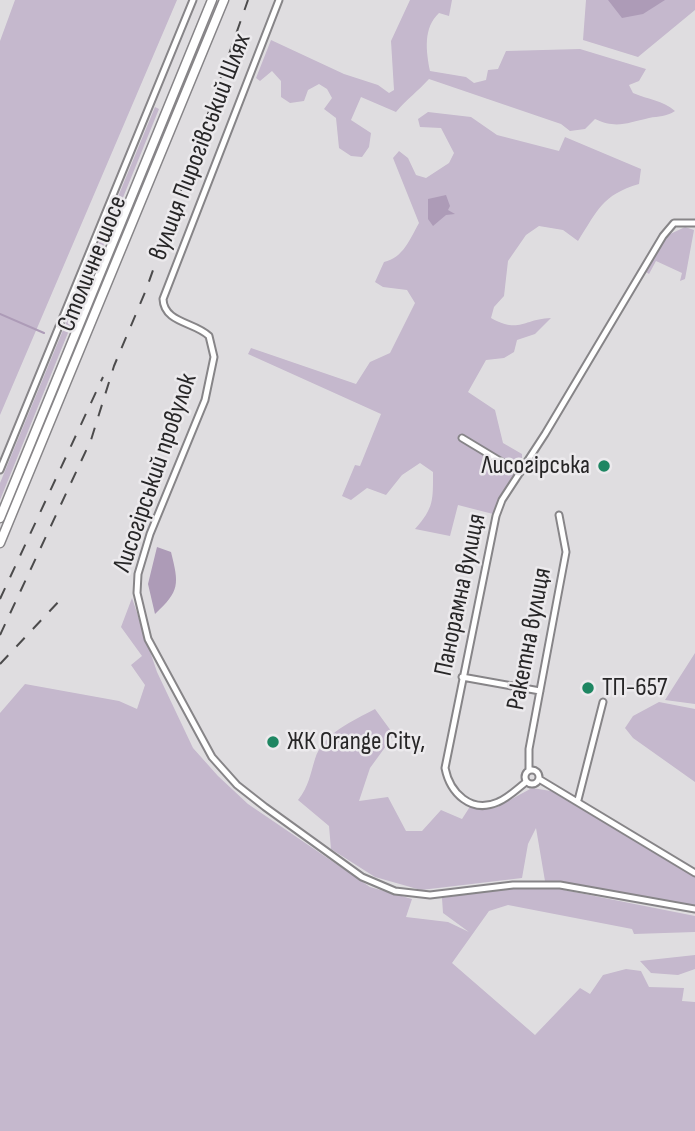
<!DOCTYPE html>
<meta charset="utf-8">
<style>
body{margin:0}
canvas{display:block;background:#dfdde0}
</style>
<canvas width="695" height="1131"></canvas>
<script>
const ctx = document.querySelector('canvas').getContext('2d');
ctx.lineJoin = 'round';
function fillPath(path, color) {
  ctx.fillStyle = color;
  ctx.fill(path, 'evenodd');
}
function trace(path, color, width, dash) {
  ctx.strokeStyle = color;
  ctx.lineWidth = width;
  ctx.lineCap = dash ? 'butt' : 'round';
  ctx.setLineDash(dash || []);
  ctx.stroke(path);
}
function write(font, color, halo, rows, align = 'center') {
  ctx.font = font + ' "Sofia Sans Condensed",sans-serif';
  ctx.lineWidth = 5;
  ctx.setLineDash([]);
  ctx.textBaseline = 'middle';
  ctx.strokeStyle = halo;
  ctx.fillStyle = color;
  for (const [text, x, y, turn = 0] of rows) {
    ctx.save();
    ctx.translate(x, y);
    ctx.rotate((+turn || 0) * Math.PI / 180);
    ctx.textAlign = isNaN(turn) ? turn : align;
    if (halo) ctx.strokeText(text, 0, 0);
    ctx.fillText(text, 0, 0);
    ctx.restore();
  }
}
fillPath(new Path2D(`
 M15,0H177L0,415V41Z
 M410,0H452L449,16L439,13C423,28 426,51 430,71L466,77L474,83L486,80L488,70L498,69L506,51L580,49L646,69L639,81L629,85L633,93C649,100 662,100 675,111C666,117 659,116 649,118C627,123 616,129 595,119L585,129L570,131L561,124L429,79C418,91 407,99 396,112L361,97L351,120L371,133L369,147L362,157L351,156L339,148L336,118L324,109L332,98L327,89L319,84L308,90L304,101L290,103L281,97V81L272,71L260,81L256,78L271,40L344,74L378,85L389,93L394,90L391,41Z
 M586,0H695V10L638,57L583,40Z
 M155,107L159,109L0,500V483Z
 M428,112L471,117L497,135L559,151L565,137L641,169L639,184C602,195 598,210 578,241L563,230L539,226L526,235L508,261L504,296L494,307L491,318C520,334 523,319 551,318L535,334L517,340L514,352L504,358L486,360L468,392L495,410L503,443L522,454V460L493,514L458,505L450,536L415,529C434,508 433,500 433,472L420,463L402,475L386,495L367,488L351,500L342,496L355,465L360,466L381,414L248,354L251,348L356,384L370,362L390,353L415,303L407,290L383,287L375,282L384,262C403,258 410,239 419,223L393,158L399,151L408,158L416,175L426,178L449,163L454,153L441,128L420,127L418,119Z
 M685,227L694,230L685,279L680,281L682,273L656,261L649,274L646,272L666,236Z
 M132,598L157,672L193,748L218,776L248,804L370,887L412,899L406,917L448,922L469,932L443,913L442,898L513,887L554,888L695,916V932L634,934L632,929L508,905L489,911L452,963L535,1035L580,988L590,994L603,975L626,969L641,971L649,987L684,988L682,1001L695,1002V1131H0V713L25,684L119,701L137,709L145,685L131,665L142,656L121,627Z
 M695,653V704L665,700Z
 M659,702L695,709V782L633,738L625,728L633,716Z
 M375,709L394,735L370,768L359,801L388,797L406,831H422L441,810L462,819L471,805L495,808L532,788L551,791L695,875V907L545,881L536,828L528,844L522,878L421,890L375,877L331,849L329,826L298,800C309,786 310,775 315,759C323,733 353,721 375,709Z
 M695,955V969L678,975L651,973L640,961Z`), '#c5b8cd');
fillPath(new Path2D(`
 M608,0H665L643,14L622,18Z
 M446,195L450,206L448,210L455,214L446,215L433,226L428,219V199Z
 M157,547L171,552C179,584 180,591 155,614L148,584Z`), '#ad9bb7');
trace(new Path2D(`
 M0,314L44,333`), '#ad9bb7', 2);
const minor = new Path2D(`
 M279,0L163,299C164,323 195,322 209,336L214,357L205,400L150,534L138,574L137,593L148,639L212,757L237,785L265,807L362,877L395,891L430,895L513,885H560L695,909
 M462,438L520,473
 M0,470L193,0
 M462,677L540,691
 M525 777a7 7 0 1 1 14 0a7 7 0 1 1-14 0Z
 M529,770V749L566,552L559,515
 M539,779L695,873
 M526,782C517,789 508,798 498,802C471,814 450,793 445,768L496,516L502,500L545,434L663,236L674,223H695
 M578,800L603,702`);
const highway = new Path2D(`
 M0,518L212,0
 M0,543L224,0`);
trace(minor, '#878588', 9);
trace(highway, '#878588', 11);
trace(minor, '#fff', 5);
trace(highway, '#fff', 8);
trace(new Path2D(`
 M0,599L103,377
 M0,635L91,440L114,366L146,290L248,0
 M0,664L63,597`), '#4c4b4c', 2, [12, 12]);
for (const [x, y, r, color] of [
 [604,466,7,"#1e8662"],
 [588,688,7,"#1e8662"],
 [273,742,7,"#1e8662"]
]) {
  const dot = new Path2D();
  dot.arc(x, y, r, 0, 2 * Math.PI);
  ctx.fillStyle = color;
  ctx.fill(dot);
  trace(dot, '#eceaed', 2.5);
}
write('26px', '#272627', '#eceaed', [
 ["вулиця Пирогівський Шлях",201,147,-69],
 ["Столичне шосе",93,264,-68],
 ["Лисогірський провулок",156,473,-71],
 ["Панорамна вулиця",461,595,-78],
 ["Ракетна вулиця",530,639,-79]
]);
write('26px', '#272627', '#eceaed', [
 ["Лисогірська",590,466,"right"],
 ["ТП-657",602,688],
 ["ЖК Orange City,",287,742]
], 'left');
</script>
